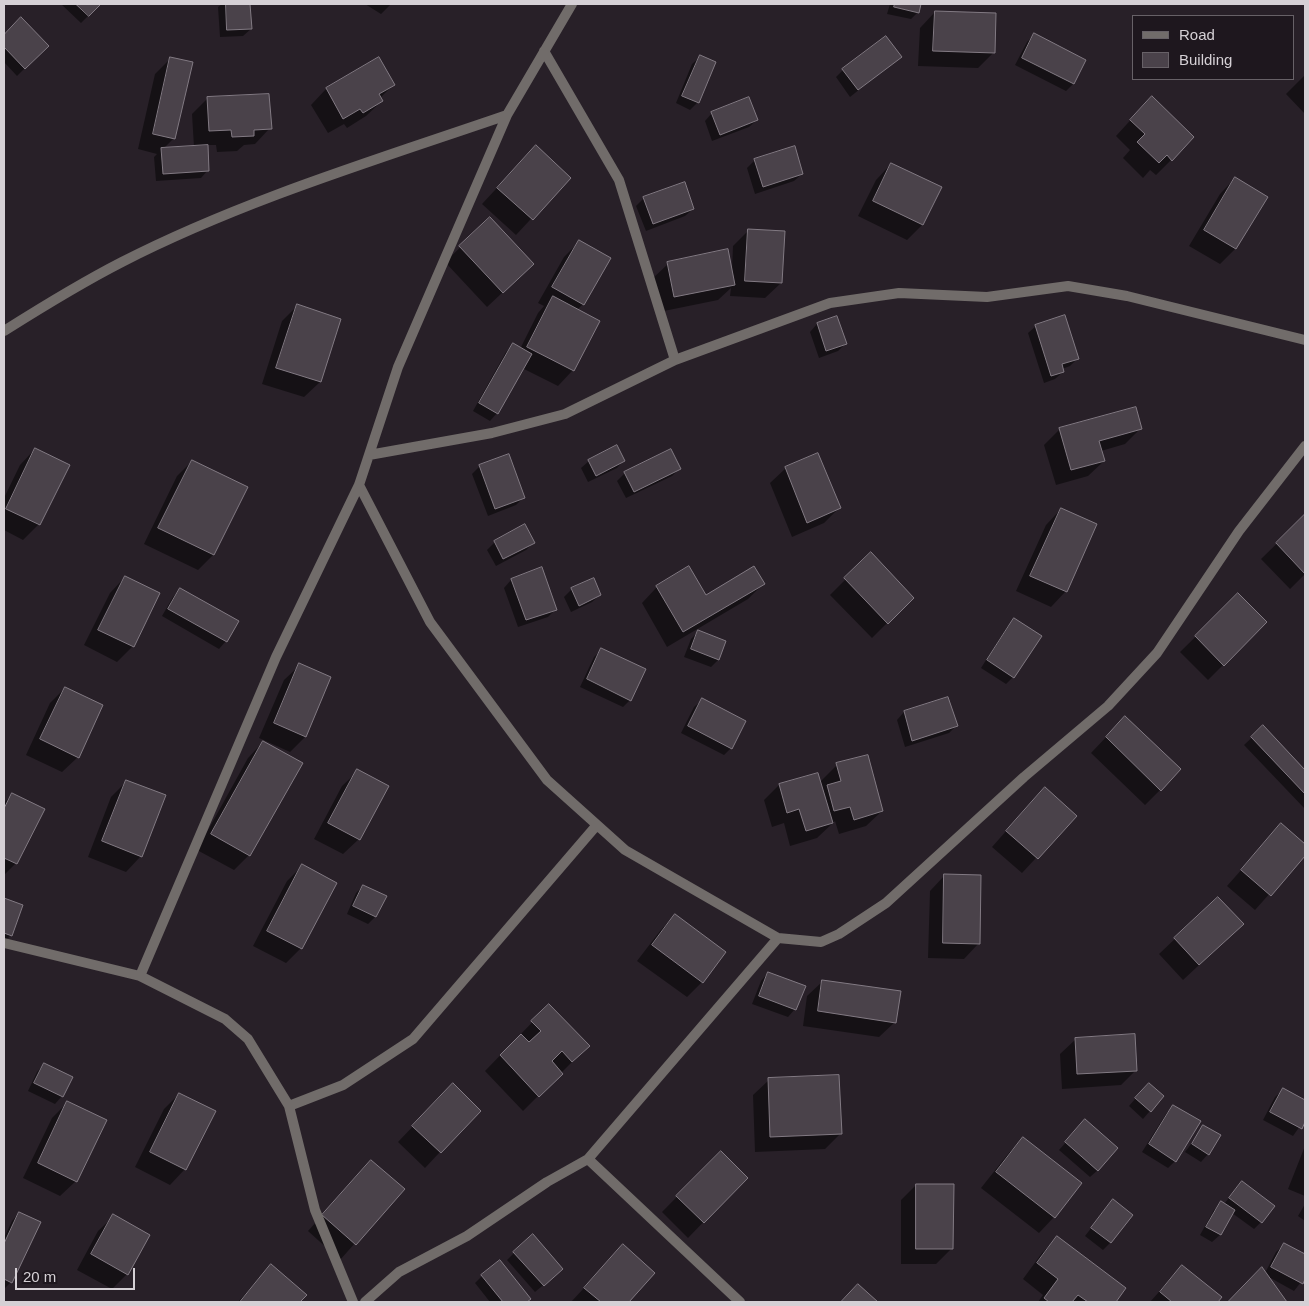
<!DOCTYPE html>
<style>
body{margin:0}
#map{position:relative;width:1309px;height:1306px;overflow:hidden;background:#282028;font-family:Arial,sans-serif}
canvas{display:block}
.frame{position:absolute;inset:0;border:5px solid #d5d0d5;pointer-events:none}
.legend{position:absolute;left:1132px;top:15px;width:162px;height:65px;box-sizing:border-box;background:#1e171e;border:1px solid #676167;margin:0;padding:6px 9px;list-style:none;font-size:15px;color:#d5d0d5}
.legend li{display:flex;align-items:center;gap:10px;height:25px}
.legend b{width:25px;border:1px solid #676167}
.scale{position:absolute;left:15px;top:1268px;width:120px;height:22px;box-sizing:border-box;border:2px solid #d5d0d5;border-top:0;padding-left:6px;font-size:15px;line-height:18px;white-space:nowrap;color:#d5d0d5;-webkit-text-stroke:4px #1e171e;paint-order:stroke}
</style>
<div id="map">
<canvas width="1309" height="1306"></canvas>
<div class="frame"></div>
<ul class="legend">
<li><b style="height:6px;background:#716c6a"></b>Road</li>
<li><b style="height:14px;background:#4a424a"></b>Building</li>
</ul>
<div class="scale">20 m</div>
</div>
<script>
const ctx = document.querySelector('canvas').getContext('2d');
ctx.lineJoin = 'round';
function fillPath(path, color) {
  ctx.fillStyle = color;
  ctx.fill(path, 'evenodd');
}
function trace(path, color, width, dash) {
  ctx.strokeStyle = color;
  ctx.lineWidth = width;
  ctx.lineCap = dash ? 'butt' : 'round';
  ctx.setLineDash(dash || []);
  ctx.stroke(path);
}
fillPath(new Path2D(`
 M61,4H100L81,23Z
 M222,4H249L251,29L243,36L220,37L218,7Z
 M365,4H391L381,14Z
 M890,4H920L918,12L911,19L887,14Z
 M935,12L993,53L978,68L918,66L920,28Z
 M21,19L47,46L17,76L4,62V37Z
 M1034,35L1085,61L1073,84L1066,91L1015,65L1027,42Z
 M700,57L698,102L690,110L676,103L692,64Z
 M900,57L850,97L836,77L843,70Z
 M170,59L174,138L163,149L194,147L192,114L208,98L270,128L255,144L244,145L237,151L217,152L216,145H206L208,170L201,178L156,181L154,157L157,154L138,149L155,74Z
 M379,59L394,84L380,98L382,101L366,116L347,128L344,124L328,133L311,105L326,89Z
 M1305,75V114L1286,94Z
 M712,113L757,120L749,127L712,141L705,121Z
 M1137,113L1171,160L1156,175L1150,170L1143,178L1123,158L1130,150L1116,136Z
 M755,160L802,174L794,181L755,194L747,168Z
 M521,162L569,178L516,235L482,204Z
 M891,164L940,188L922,225L907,240L858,216L876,180Z
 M1235,178L1266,197L1235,249L1220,264L1189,246L1220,194Z
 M644,198L693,209L685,216L646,231L636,206Z
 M490,219L517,279L487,307L445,262Z
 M749,230L781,283L765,298L730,296L731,288L718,300L659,312L652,279L668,264L732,270L733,246Z
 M580,241L583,304L577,310L573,370L558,386L522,368L497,413L490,421L473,411L506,352L513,345L520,349L538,313L544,306L538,303L564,257Z
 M297,306L340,319L320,382L304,397L262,384L282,321Z
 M837,318L845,344L838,351L819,358L810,332L817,324Z
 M1036,326L1078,358L1070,366L1062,369L1063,372L1055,379L1044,383L1028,333Z
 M1141,428L1125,444L1101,451L1104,461L1088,476L1056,485L1044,445L1060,429Z
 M35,449L68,465L39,524L23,540L4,530V498L20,465Z
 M624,460L617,468L588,482L581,468L589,461Z
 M192,461L246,487L213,555L198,570L144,544L177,476Z
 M480,466L524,497L516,505L488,516L472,474Z
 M786,468L839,508L824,523L792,537L770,483Z
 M679,469L672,476L626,498L617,481L625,473Z
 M1061,509L1066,591L1051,607L1016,591L1046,525Z
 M1305,516V574L1290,589L1261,559Z
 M495,542L533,543L526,550L496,566L487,550Z
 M871,554L912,598L872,638L830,595Z
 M125,577L133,646L117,662L84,645L110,593Z
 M511,580L556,609L548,617L518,627L504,588Z
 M763,584L748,599L667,647L642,603L657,587L705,597Z
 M180,589L226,641L219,649L162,616L173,597Z
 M572,589L600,595L592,602L571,612L564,597Z
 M1238,595L1266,622L1208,680L1180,652Z
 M1015,620L1013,677L1006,684L981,668L1007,627Z
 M699,631L725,642L718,660L711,667L684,657L691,639Z
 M601,650L630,700L623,707L580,687L594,657Z
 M300,665L305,737L290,752L259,738L284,680Z
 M65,688L78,757L62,772L26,755L50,703Z
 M947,698L956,726L949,733L905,747L897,720L904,712Z
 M702,700L731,748L724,755L681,733L694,707Z
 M1263,727L1305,772V809L1244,745Z
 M1110,733L1160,790L1145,805L1091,753Z
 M263,742L249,855L234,870L197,850L248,758Z
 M837,765L882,811L866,826L839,834L835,821L817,838L790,846L784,823L772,827L764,800L779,785L820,782Z
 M358,771L359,839L343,854L314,839L342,786Z
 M127,781L141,856L126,872L88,857L111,797Z
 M12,794L43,810L16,863L4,875V803Z
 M1030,804L1075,816L1022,873L992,847Z
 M1281,825L1305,846V854L1255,910L1227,886Z
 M302,866L301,948L286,963L253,946L287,881Z
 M945,875L979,943L964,959L928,958L930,891Z
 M363,886L375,917L368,924L347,914L356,893Z
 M1218,898L1227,939L1183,980L1159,954Z
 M4,900L21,906L11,935L4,942Z
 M675,915L702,982L687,997L637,961L660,931Z
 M768,973L795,1009L788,1017L752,1004L761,981Z
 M823,981L895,1022L879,1037L803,1026L807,996Z
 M549,1005L573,1061L523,1111L485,1071Z
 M1076,1039L1136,1070L1121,1085L1062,1089L1060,1054Z
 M44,1064L62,1096L55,1104L28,1091L37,1072Z
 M769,1080L840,1134L825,1149L755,1152L753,1095Z
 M1283,1090L1305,1101V1119L1293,1136L1263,1120L1275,1097Z
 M1141,1092L1162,1097L1143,1119L1129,1106Z
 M179,1094L185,1169L170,1185L135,1167L164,1109Z
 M438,1100L440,1152L425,1168L398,1142Z
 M68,1102L76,1181L60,1196L23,1178L52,1118Z
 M1173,1106L1175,1161L1168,1168L1142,1152L1166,1114Z
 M1204,1127L1208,1154L1201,1162L1185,1152Z
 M1078,1129L1098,1170L1090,1177L1059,1150Z
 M1023,1138L1054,1217L1039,1233L981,1188L1008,1154Z
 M1305,1146V1196L1288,1189Z
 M721,1152L746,1178L688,1238L662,1212Z
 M371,1161L403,1189L340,1260L308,1231Z
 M1242,1182L1261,1222L1254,1229L1232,1213L1220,1235L1212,1242L1200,1235L1214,1210L1222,1203L1224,1204Z
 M916,1185L951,1249L936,1264H901V1200Z
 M1305,1204V1221L1298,1216Z
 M1106,1209L1111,1242L1103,1250L1085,1236Z
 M19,1213L11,1282L4,1289V1238L12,1221Z
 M114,1216L127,1274L112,1289L77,1270L98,1231Z
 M1057,1238L1125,1288L1115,1302H1038L1043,1295L1023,1279L1042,1253Z
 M1284,1245L1305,1256V1277L1294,1291L1267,1276L1285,1302H1229L1262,1268L1265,1273L1276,1252Z
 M623,1246L654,1273L627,1302H571Z
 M514,1253L554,1276L535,1292L507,1260Z
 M271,1266L305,1295L299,1302H238Z
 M1182,1266L1220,1297L1216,1302H1150Z
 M482,1276L530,1299L526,1302H490L475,1283Z`), '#0007');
const building = new Path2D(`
 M76,4H101L89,16Z
 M226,4H250L252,29L227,30Z
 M895,4H921L919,13L894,7Z
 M935,11L996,13L995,53L933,51Z
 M21,17L49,46L25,69L4,47V35Z
 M1034,33L1086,60L1074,84L1022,58Z
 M886,36L902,57L858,90L842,69Z
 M700,55L716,62L699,103L682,96Z
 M170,57L193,62L175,139L153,134Z
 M379,57L395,85L379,94L383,101L363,113L360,109L343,119L326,88Z
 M269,94L272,129L254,130V136L232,137L231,130L209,131L207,97Z
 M1152,96L1194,137L1172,161L1167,155L1159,163L1137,142L1145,134L1130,120Z
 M749,97L758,120L720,135L711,112Z
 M208,145L209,171L163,174L161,148Z
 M536,145L571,178L533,220L497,188Z
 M795,146L803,174L763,187L754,159Z
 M891,163L942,187L923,225L873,201Z
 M1235,177L1268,197L1236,249L1204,230Z
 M685,182L694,209L653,224L643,197Z
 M490,217L534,264L503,293L459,246Z
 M748,229L785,231L782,283L745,281Z
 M579,240L611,258L584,305L552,287Z
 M728,249L735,285L674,297L667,262Z
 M553,296L600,321L574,371L527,347Z
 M297,304L341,319L321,382L276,368Z
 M1065,315L1079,359L1062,364L1064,372L1051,376L1035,325Z
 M837,316L847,344L826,351L817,323Z
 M513,343L532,354L498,414L479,403Z
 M1136,407L1142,429L1099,441L1105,461L1071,470L1059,428Z
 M617,445L625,461L596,476L588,460Z
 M35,448L70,465L40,525L6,509Z
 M671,449L681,469L634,492L624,472Z
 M818,453L841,508L807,523L785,467Z
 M509,454L525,498L495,509L479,465Z
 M192,460L248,487L214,555L158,528Z
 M1061,508L1097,524L1067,592L1030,576Z
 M1305,514V574L1276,543Z
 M525,524L535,543L503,559L494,541Z
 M871,552L914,598L888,624L844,578Z
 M689,566L706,595L754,566L765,584L683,632L656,586Z
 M542,567L557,610L526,620L511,579Z
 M125,576L160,593L134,647L98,630Z
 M594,578L601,595L579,606L571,588Z
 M180,588L239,621L227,642L168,609Z
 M1238,593L1267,622L1224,666L1195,636Z
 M1014,618L1042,636L1014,678L987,660Z
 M698,630L726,641L719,660L691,649Z
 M601,648L646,669L631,701L587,679Z
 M299,663L331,677L306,737L274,723Z
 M65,687L103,705L79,758L40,739Z
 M948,697L958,726L912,741L904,711Z
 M702,698L746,721L732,749L688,726Z
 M1125,716L1181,769L1161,791L1106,737Z
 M1263,725L1305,770V794L1251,737Z
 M263,741L303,763L250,856L211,834Z
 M868,755L883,811L854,820L850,807L834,811L827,785L841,781L836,763Z
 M357,769L389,786L360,840L328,823Z
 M818,773L833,823L806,831L799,809L787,813L779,784Z
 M126,780L166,795L142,857L102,841Z
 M1045,787L1077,816L1038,859L1006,831Z
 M12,793L45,809L17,864L4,858V809Z
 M1281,823L1305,844V856L1271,896L1241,870Z
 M302,864L337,883L302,949L267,931Z
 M944,874L981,875L980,944L943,943Z
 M363,885L387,896L376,917L353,906Z
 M1218,897L1244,924L1199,965L1174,938Z
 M4,898L23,905L12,936L4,933Z
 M675,914L726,952L703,983L652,945Z
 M768,972L806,986L796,1010L759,996Z
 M822,980L901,991L896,1023L818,1011Z
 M549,1004L590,1046L572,1062L562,1051L552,1061L563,1074L539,1097L500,1055L521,1034L529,1042L541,1031L531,1021Z
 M1135,1034L1137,1071L1077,1074L1075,1038Z
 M44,1063L73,1077L63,1097L34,1083Z
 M839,1075L842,1134L770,1137L768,1078Z
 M453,1083L481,1111L441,1153L412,1126Z
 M1149,1083L1164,1096L1151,1112L1135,1098Z
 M1283,1088L1305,1100V1122L1302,1129L1270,1112Z
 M179,1093L216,1111L186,1170L150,1152Z
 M67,1101L107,1120L77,1182L38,1163Z
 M1173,1105L1201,1121L1176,1162L1149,1144Z
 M1085,1119L1118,1148L1098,1171L1065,1142Z
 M1203,1125L1221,1135L1209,1155L1192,1144Z
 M1023,1137L1082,1183L1055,1218L996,1172Z
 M721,1151L748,1178L704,1223L676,1196Z
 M371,1160L405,1189L356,1245L322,1215Z
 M1242,1181L1275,1206L1262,1223L1229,1198Z
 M916,1184H954L953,1249H916Z
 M1113,1199L1133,1215L1111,1243L1091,1228Z
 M1221,1201L1235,1210L1221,1235L1206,1227Z
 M19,1212L41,1222L12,1283L4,1279V1244Z
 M113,1214L150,1235L128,1275L91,1254Z
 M533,1234L563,1269L544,1286L513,1252Z
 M1057,1236L1126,1288L1116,1302H1088L1078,1295L1072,1302H1049L1044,1298L1058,1279L1037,1263Z
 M1284,1243L1305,1254V1279L1303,1284L1271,1267Z
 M623,1244L655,1273L629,1302H601L584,1288Z
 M500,1260L531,1299L527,1302H503L481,1275Z
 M271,1264L307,1295L300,1302H240Z
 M1182,1265L1222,1297L1218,1302H1172L1160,1292Z
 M1262,1267L1287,1302H1228Z
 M858,1284L878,1302H841Z`);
fillPath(building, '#4a424a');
trace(building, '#827a83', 1);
trace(new Path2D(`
 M544,51L619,180L675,360L830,303L899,293L987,297L1068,286L1127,296L1305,340
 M4,331C42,307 81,283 122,262C243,200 379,159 507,115
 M369,455L492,433L565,414L675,360
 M359,485L430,622L547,780L625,850L778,938
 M4,943L140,976L225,1019L248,1039L289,1106L315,1210L353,1302
 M140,976L276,657L359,485L398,367L507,115L572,4
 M289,1106L343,1085L413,1039L596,826
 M588,1159L740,1302
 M365,1302L399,1272L467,1236L547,1182L588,1159L778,938L821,942L839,934L886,903L1024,777L1108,706L1157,653L1239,531L1305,446`), '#716c6a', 10);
</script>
